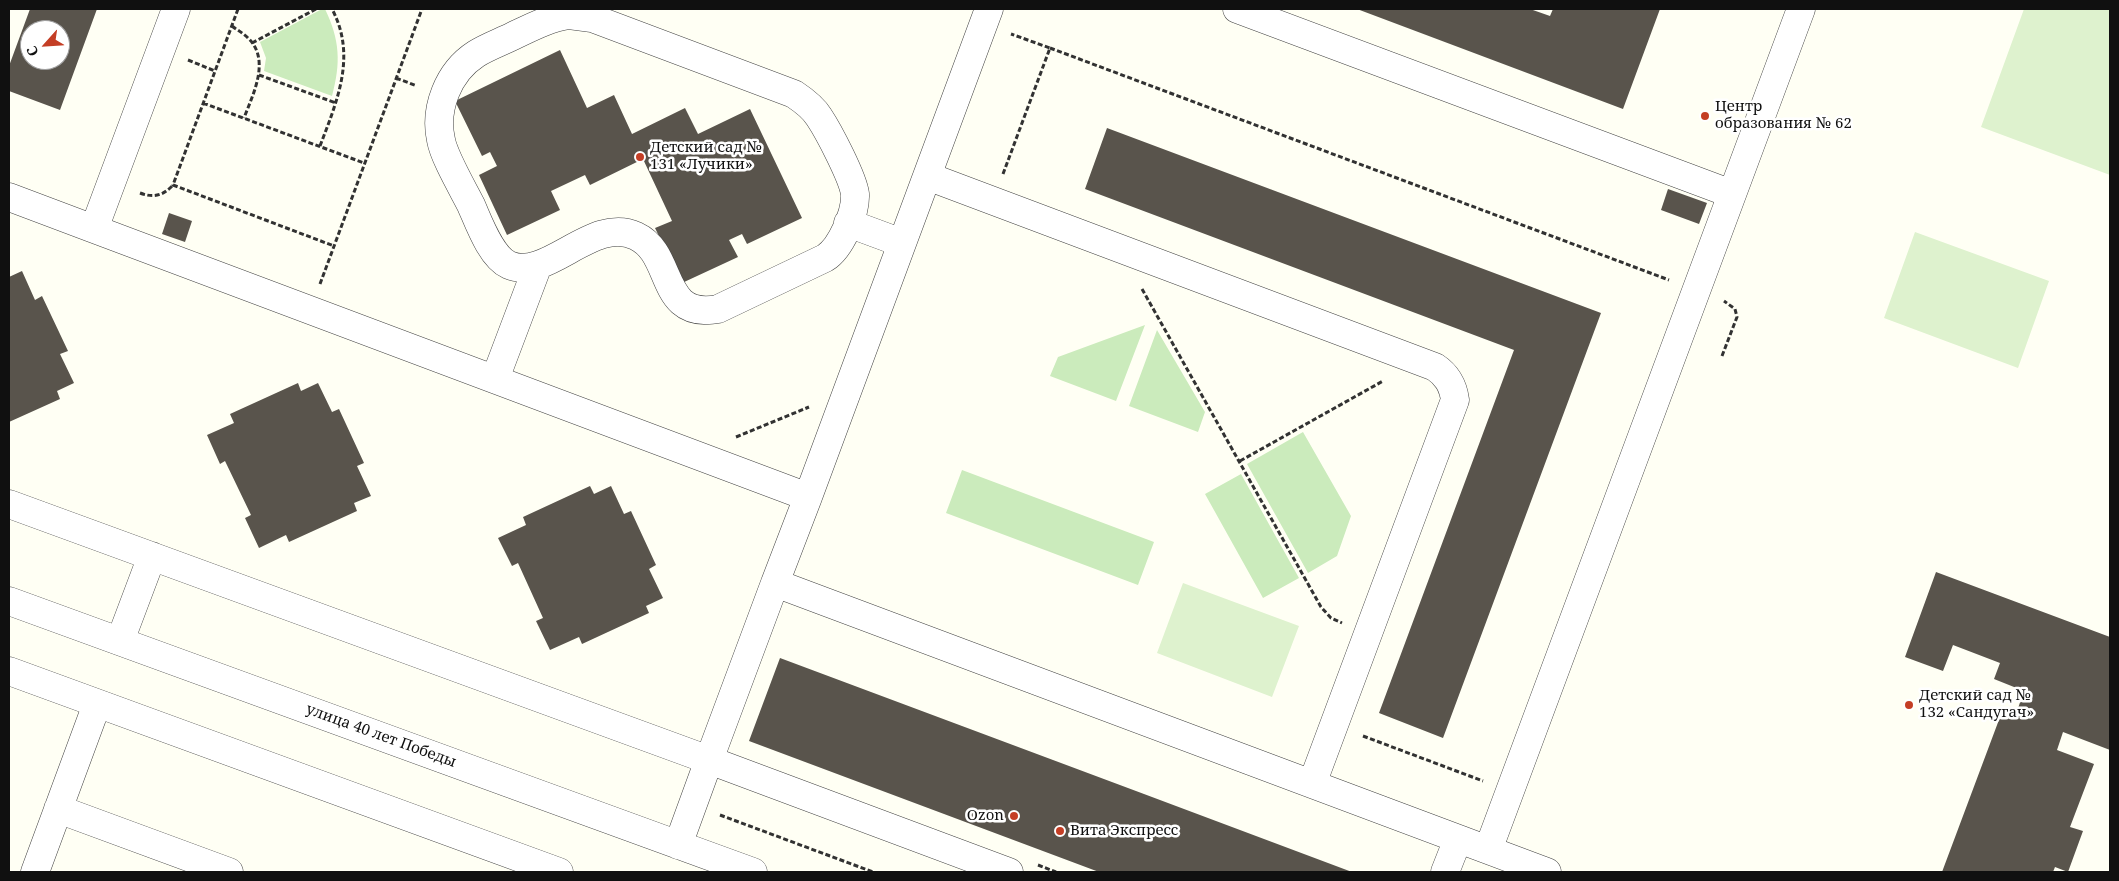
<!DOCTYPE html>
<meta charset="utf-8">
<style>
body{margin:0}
#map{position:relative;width:2119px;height:881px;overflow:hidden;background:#fffff4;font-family:"Noto Serif",serif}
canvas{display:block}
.frame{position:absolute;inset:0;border:10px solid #101010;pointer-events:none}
.north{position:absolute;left:20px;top:20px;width:50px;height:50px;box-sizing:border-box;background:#fff;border:1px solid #9f9f9f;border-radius:50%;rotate:244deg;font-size:14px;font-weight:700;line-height:20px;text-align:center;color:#101010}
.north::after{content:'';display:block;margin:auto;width:18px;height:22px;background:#c43e25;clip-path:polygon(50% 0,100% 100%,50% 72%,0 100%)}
</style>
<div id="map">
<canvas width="2119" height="881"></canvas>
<div class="frame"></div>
<div class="north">С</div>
</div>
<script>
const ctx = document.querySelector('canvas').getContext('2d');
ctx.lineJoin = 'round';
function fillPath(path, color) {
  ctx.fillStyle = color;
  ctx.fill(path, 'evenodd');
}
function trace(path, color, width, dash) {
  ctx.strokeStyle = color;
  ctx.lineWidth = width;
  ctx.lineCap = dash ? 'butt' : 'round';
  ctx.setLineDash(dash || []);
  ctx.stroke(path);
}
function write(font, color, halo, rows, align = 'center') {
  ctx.font = font + ' "Noto Serif",serif';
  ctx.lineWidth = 5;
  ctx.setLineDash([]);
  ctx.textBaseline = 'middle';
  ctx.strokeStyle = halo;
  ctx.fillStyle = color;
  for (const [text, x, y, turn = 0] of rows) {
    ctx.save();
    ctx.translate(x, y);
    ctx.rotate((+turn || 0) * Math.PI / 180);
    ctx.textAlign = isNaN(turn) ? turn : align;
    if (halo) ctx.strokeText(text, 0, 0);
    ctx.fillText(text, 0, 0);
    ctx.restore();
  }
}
fillPath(new Path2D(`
 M322,9H325C340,40 341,63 332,96L264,71L266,58L260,42Z
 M1145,325L1116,401L1050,376L1058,357Z
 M1157,330L1205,412L1198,432L1129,406Z
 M1303,432L1351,516L1337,556L1308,573L1247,464Z
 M962,470L1154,542L1138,585L946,513Z
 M1241,474L1299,578L1263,598L1205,494Z`), '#cbebbc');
fillPath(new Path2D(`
 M2024,9H2110V175L1981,127Z
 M1915,232L2049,281L2018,368L1884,318Z
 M1183,583L1299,626L1272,697L1157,653Z`), '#def2ce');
fillPath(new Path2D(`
 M30,9H97L60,110L9,91V66ZM30,30H60V60H30Z
 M1357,9H1530L1550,16L1553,9H1660L1623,109Z
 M560,50L587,108L614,95L632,134L685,108L698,134L750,109L802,218L747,244L742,234L729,240L738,257L682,283L655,228L672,221L643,159L590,185L585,175L551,191L560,210L507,235L479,175L497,166L490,152L482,156L455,101Z
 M1107,128L1601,313L1443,738L1379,713L1514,350L1085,189Z
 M1668,189L1707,203L1699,224L1661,210Z
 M169,213L192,221L185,242L162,234Z
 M22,271L35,300L42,296L68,351L60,354L74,383L57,391L60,399L9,422V277Z
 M298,383L301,391L318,383L332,412L339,409L364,463L357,466L371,496L354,503L357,511L289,542L286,535L259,548L245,518L251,515L225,461L220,464L207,435L234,423L230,414Z
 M590,486L594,494L611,486L624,514L631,511L656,565L649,569L663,598L646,606L649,613L582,644L579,637L550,650L536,621L543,618L518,563L512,566L498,538L526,525L523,517Z
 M1936,572L2110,637V750L2063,732L2057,750L2094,764L2070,827L2083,831L2068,872L2055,867L2053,872H1942L2003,709L2016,714L2024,691L1994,679L2000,663L1953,645L1943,671L1905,657Z
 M780,658L1144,794L1352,872H1099L749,741Z`), '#59544c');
const minor = new Path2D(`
 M989,9L927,176L1435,367C1447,375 1453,385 1455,400L1312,784
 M1237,9L1732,194
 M569,15L592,18L794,94C803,100 813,107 819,117C829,132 853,178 855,194C856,213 841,248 825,258L718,309C658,320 675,254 636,236C593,215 547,282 509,265C491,257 479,223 471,205C463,189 444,157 441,140C434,109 448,72 476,54C487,47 501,42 513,36C532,27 549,18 569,15Z
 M9,197L94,229L176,9
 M848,223L902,243
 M94,229L808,497L927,176
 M495,379L538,265
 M9,504L709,760L678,845
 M775,583L808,497
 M9,601L753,872
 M120,641L152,556
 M9,671L559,872
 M58,809L229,872
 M1488,850L1801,9
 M35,872L97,704
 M1009,872L709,760L775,583L1547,872
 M1445,872L1458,839`);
trace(minor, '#434343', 29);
trace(new Path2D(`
 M238,9L173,185L334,246
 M232,26C237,30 243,33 248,38C271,60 253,94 244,118
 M252,43L316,9
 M1050,48L1669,280
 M188,60L215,71
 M259,75L336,103
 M396,78L417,86
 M203,103L364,163
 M320,146C337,101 357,56 332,9
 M1003,174L1050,48L1011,34
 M140,193C153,198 163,196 173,185
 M320,284L422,9
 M1142,289L1321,607L1331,618L1342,623
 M1722,356L1737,317L1735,309L1724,301
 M736,437L809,407
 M1240,461L1383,381
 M1363,736L1483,781
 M720,815L873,872
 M1038,865L1056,872`), '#323232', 3, [5, 2.5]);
trace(minor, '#fff', 28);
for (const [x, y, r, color] of [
 [1705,116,5,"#c43e25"],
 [640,157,5,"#c43e25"],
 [1909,705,5,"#c43e25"],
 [1014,816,5,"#c43e25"],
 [1060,831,5,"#c43e25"]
]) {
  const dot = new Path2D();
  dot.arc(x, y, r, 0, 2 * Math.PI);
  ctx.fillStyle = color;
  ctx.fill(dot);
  trace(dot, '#fff', 2);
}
write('15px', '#101010', '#fff', [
 ["Центр",1715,107],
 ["образования № 62",1715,124],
 ["Детский сад №",650,148],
 ["131 «Лучики»",650,165],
 ["Детский сад №",1919,696],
 ["132 «Сандугач»",1919,713],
 ["Ozon",1004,816,"right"],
 ["Вита Экспресс",1070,831]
], 'left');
write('15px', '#101010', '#fff', [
 ["улица 40 лет Победы",381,736,20]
]);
</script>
